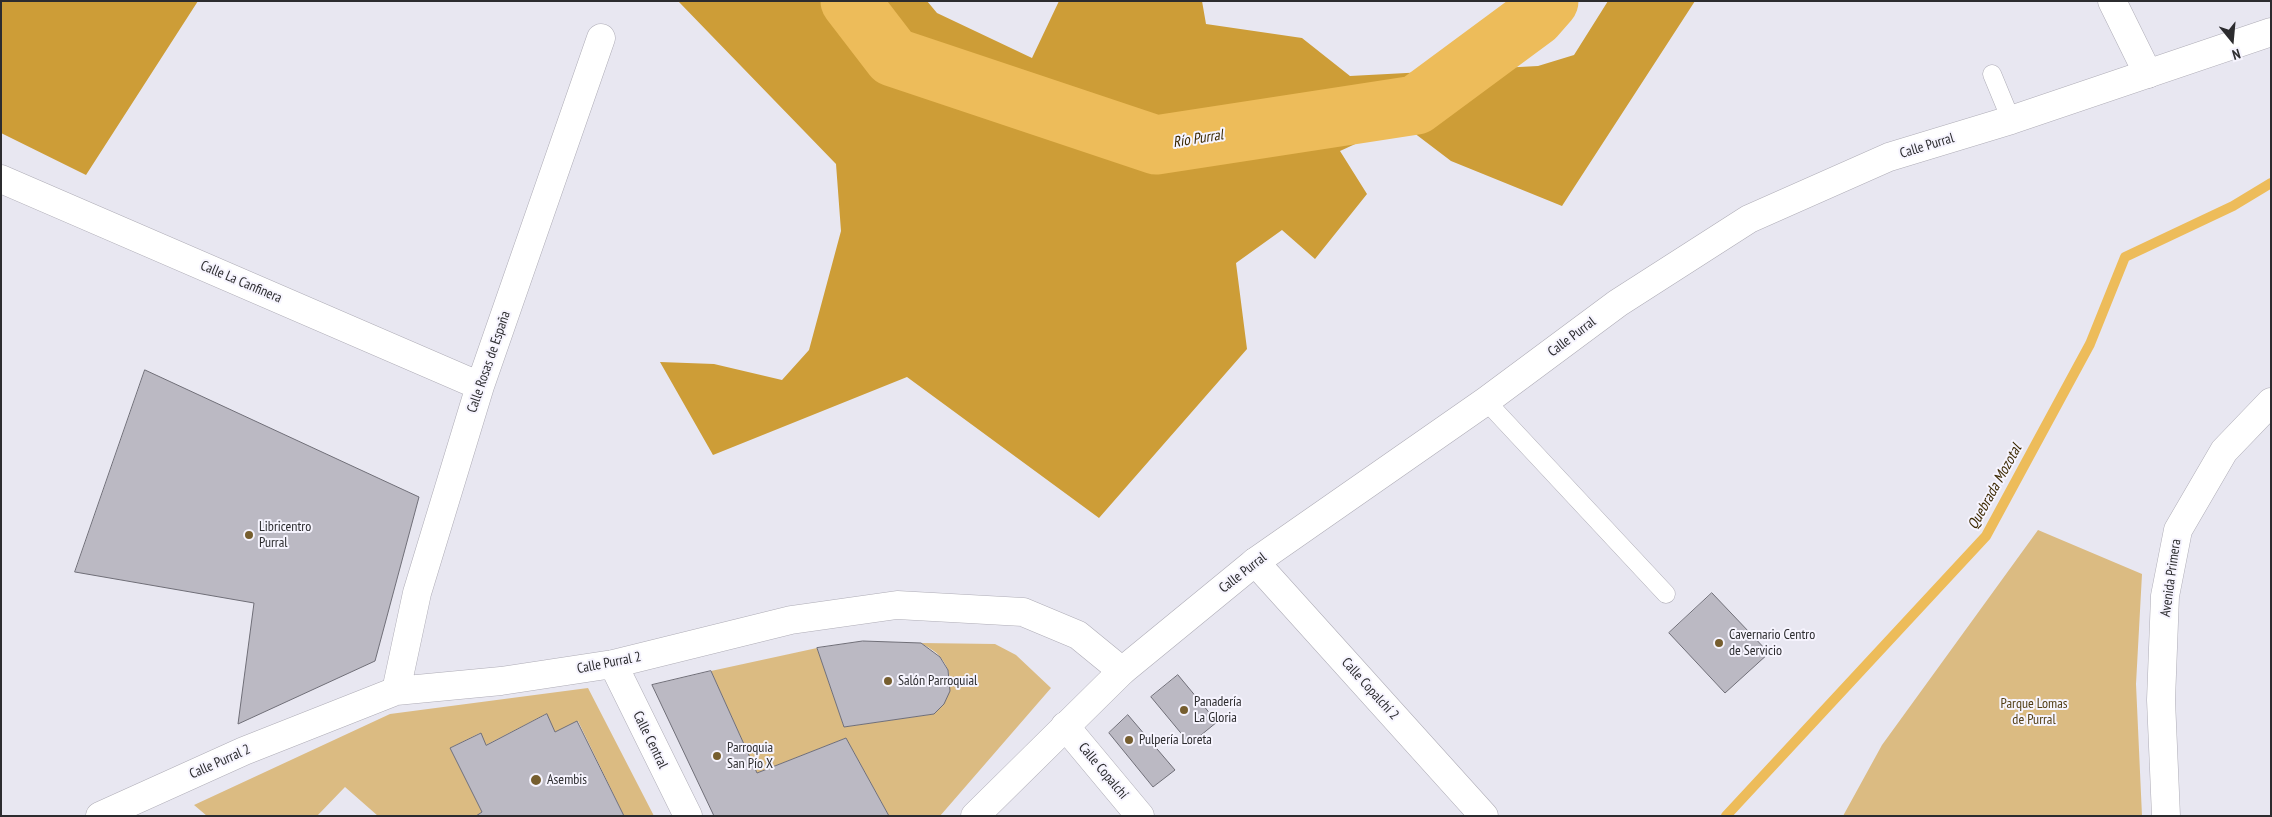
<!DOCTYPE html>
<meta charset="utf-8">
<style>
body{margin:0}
#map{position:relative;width:2272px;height:817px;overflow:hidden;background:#e8e7f1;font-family:"PT Sans Narrow",sans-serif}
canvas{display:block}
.frame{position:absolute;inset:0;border:2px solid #2c2c2f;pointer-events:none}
.north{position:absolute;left:2207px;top:15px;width:50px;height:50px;-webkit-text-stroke:4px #f6f4fe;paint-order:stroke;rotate:163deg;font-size:14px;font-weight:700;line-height:20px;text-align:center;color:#2c2c2f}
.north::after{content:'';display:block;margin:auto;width:18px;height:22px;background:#2c2c2f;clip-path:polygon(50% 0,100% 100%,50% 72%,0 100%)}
</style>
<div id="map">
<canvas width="2272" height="817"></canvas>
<div class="frame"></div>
<div class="north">N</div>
</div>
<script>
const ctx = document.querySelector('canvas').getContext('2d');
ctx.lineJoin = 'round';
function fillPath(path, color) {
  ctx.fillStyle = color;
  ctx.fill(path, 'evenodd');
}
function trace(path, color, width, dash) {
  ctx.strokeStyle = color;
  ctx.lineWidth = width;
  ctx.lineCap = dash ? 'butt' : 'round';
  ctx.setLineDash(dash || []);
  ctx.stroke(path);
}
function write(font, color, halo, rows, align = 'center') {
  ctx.font = font + ' "PT Sans Narrow",sans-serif';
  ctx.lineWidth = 4;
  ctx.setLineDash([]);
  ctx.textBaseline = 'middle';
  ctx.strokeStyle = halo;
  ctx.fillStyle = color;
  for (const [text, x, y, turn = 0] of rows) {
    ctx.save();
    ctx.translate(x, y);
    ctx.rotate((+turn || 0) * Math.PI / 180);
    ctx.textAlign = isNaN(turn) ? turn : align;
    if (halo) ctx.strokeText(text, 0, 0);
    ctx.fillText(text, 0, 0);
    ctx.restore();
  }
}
fillPath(new Path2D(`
 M2038,530L2142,574L2136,684L2142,816H1843L1882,745Z
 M921,643L995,644L1016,655L1051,688L940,816H889L846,738L757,773L711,671L817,648L844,727L934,714C950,699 957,676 940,657C936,651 927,647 921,643Z
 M588,688L654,816H624L578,721L555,732L546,714L486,745L480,733L450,748L482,812L476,816H378L345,787L317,816H207L194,805L390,714Z`), '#dbbb82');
fillPath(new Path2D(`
 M1,1H198L86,175L1,133Z
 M678,1H927L937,13L1032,58L1059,1H1202L1206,24L1302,38L1350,76L1538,66L1574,55L1608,1H1695L1562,206L1451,161L1401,123L1340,151L1367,194L1315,259L1282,230L1236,263L1247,349L1099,518L907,377L713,455L660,362L714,364L782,380L809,350L841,231L836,164Z`), '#cd9d37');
trace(new Path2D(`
 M1726,816L1986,536L2090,344L2125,257L2233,206L2271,183`), '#edbc5a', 10);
trace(new Path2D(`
 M850,1L893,57L1156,145L1416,105L1535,17L1549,1`), '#edbc5a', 59);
const building = new Path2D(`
 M145,370L419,497L375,661L238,724L254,603L75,572Z
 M1712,593L1769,653L1725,693L1669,633Z
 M863,641L921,643L940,657L948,670L950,691L944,704L934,714L844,727L817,648Z
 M711,671L757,773L846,738L889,816H714L652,685Z
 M1178,675L1217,722L1190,744L1151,697Z
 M547,714L555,732L577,721L624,816H476L482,812L450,748L481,733L486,745Z
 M1128,715L1175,770L1153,787L1109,733Z`);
fillPath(building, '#bbb9c3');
trace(building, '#6f6e77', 1);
const service = new Path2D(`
 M1992,74L2011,120
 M1486,401L1666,594`);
const minor = new Path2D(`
 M2112,1L2148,74
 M1,179L480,386
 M1255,562L1484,816
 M613,664L688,816
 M396,691L417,593L480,386L601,38
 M1065,726L1140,816
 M100,816L244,751L396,691L501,681L613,664L791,620L897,605L1023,612L1078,635L1122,671
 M2166,816L2161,700L2165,596L2178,530L2224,451L2271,402`);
const tertiary = new Path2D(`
 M975,816L1122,671L1255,562L1486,401L1618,303L1749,219L1889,157L2011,120L2271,32`);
trace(service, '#aeacb6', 19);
trace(minor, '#aeacb6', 29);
trace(tertiary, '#aeacb6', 29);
trace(service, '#fff', 18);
trace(minor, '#fff', 28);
trace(tertiary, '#fff', 28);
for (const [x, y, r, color] of [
 [249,535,5,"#765e2f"],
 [1719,643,5,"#765e2f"],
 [888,681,5,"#765e2f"],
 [1184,710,5,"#765e2f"],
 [1129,740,5,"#765e2f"],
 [717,756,5,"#765e2f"],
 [536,780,6,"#765e2f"]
]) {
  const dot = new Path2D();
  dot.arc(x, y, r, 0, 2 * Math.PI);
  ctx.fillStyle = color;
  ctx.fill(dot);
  trace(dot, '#f6f4fe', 2);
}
write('14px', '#2c2c2f', '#f6f4fe', [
 ["Calle Purral",1927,146,-17],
 ["Calle La Canfinera",241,282,23],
 ["Calle Purral",1572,337,-37],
 ["Calle Rosas de España",489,362,-71],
 ["Calle Purral",1243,573,-38],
 ["Avenida Primera",2171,578,-82],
 ["Calle Purral 2",609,663,-11],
 ["Calle Copalchí 2",1370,689,48],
 ["Calle Central",650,740,64],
 ["Calle Purral 2",220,762,-24],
 ["Calle Copalchí",1103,771,50]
]);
write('14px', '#2c2c2f', '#f6f4fe', [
 ["Libricentro",259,527],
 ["Purral",259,543],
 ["Cavernario Centro",1729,635],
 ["de Servicio",1729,651],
 ["Salón Parroquial",898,681],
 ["Panadería",1194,702],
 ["La Gloria",1194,718],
 ["Pulpería Loreta",1139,740],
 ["Parroquia",727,748],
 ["San Pío X",727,764],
 ["Asembis",547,780]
], 'left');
write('14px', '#523e15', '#f6f4fe', [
 ["Parque Lomas",2034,704],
 ["de Purral",2034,720]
]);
write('italic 15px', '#3b2800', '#f6f4fe', [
 ["Río Purral",1198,139,-9],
 ["Quebrada Mozotal",1995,487,-61]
]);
</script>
